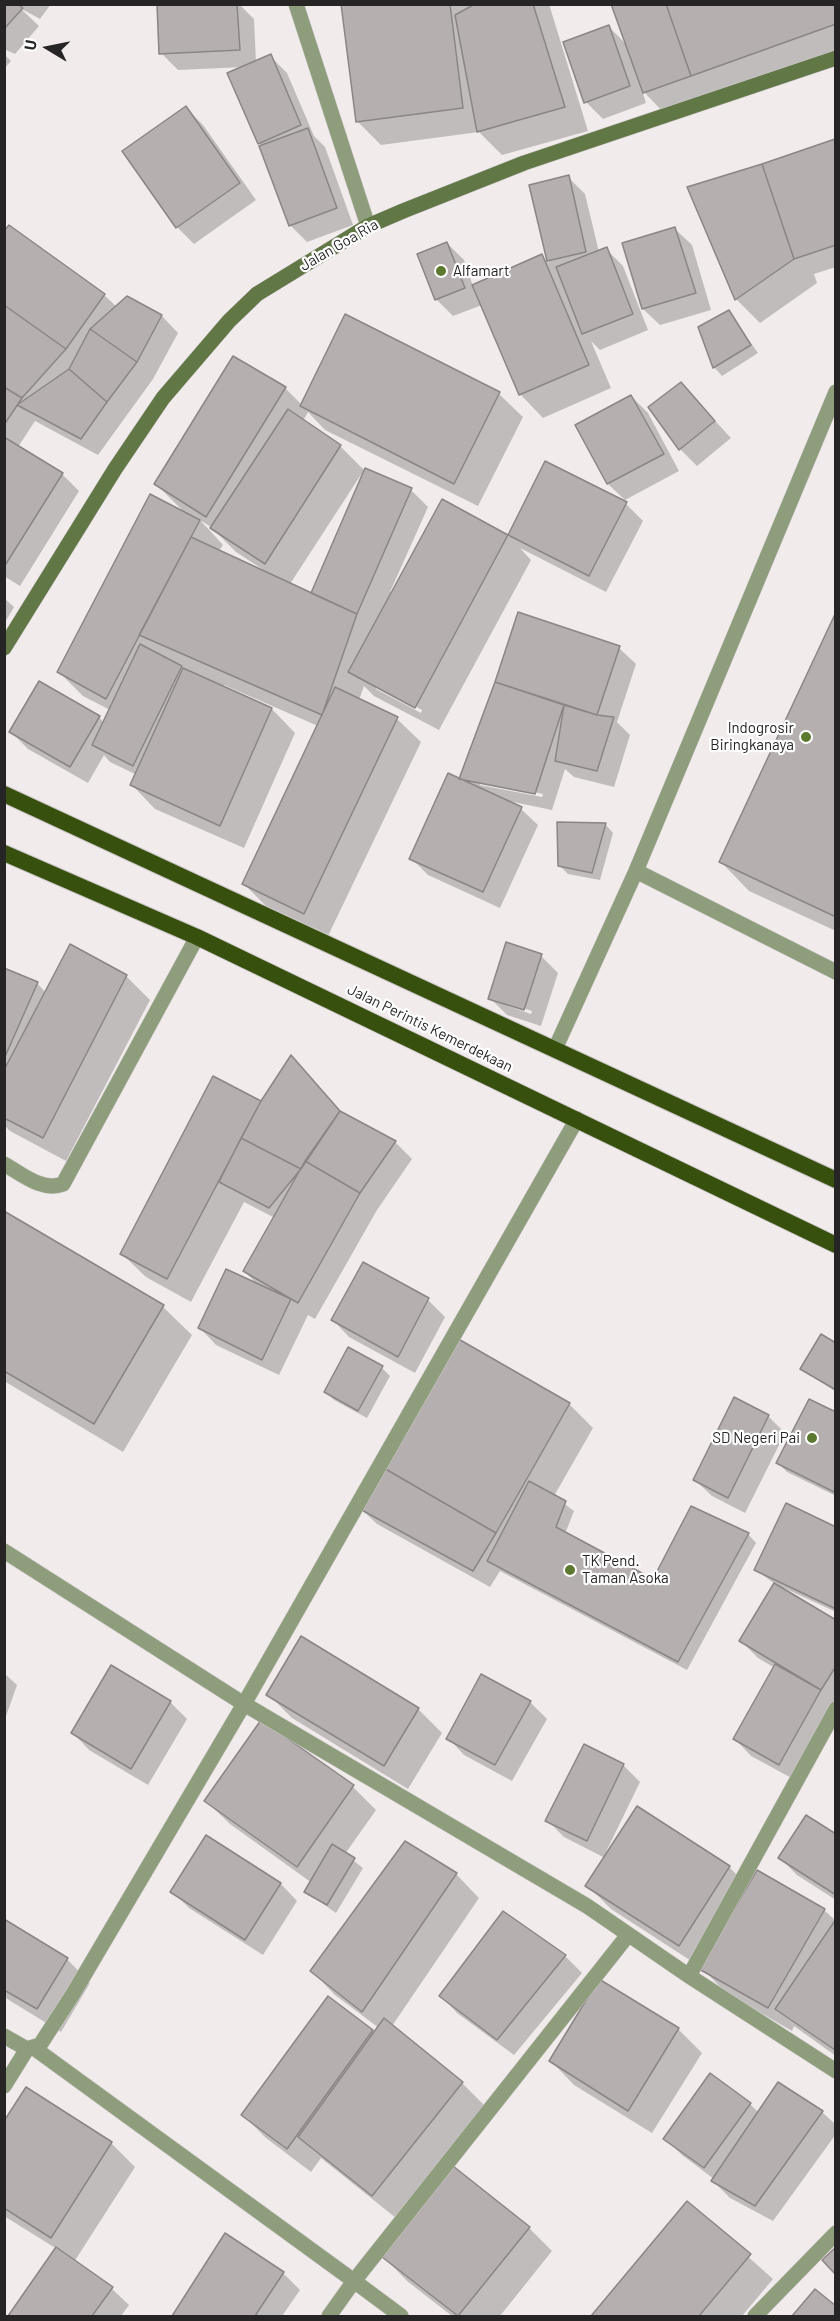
<!DOCTYPE html>
<style>
body{margin:0}
#map{position:relative;width:840px;height:2321px;overflow:hidden;background:#f1ebec;font-family:Barlow,sans-serif}
canvas{display:block}
.frame{position:absolute;inset:0;border:6px solid #262424;pointer-events:none}
.north{position:absolute;left:18px;top:18px;width:60px;height:60px;-webkit-text-stroke:4px #fff;paint-order:stroke;rotate:280deg;font-size:16px;font-weight:700;line-height:24px;text-align:center;color:#262424}
.north::after{content:'';display:block;margin:auto;width:21px;height:27px;background:#262424;clip-path:polygon(50% 0,100% 100%,50% 72%,0 100%)}
</style>
<div id="map">
<canvas width="840" height="2321"></canvas>
<div class="frame"></div>
<div class="north">U</div>
</div>
<script>
const ctx = document.querySelector('canvas').getContext('2d');
ctx.lineJoin = 'round';
function fillPath(path, color) {
  ctx.fillStyle = color;
  ctx.fill(path, 'evenodd');
}
function trace(path, color, width, dash) {
  ctx.strokeStyle = color;
  ctx.lineWidth = width;
  ctx.lineCap = dash ? 'butt' : 'round';
  ctx.setLineDash(dash || []);
  ctx.stroke(path);
}
function write(font, color, halo, rows, align = 'center') {
  ctx.font = font + ' Barlow,sans-serif';
  ctx.lineWidth = 4.5;
  ctx.setLineDash([]);
  ctx.textBaseline = 'middle';
  ctx.strokeStyle = halo;
  ctx.fillStyle = color;
  for (const [text, x, y, turn = 0] of rows) {
    ctx.save();
    ctx.translate(x, y);
    ctx.rotate((+turn || 0) * Math.PI / 180);
    ctx.textAlign = isNaN(turn) ? turn : align;
    if (halo) ctx.strokeText(text, 0, 0);
    ctx.fillText(text, 0, 0);
    ctx.restore();
  }
}
fillPath(new Path2D(`
 M4,4H51L40,19L20,8L39,26L15,54L4,49Z
 M239,4L254,19L256,62L270,56L287,73L314,136L325,147L353,225L307,242L290,225L263,147L259,143L244,67L178,70L161,53L159,6Z
 M343,4H470L471,9L479,4H549L588,131L502,155L479,132L381,145L357,121Z
 M836,4V63L667,116L642,90L646,103L603,119L586,102L609,27L627,45Z
 M4,54L11,61L4,69Z
 M186,108L203,125L256,200L194,244L177,227Z
 M835,141L836,267L814,274L817,283L760,323L737,300L689,188Z
 M568,177L585,194L599,252L606,249L623,266L648,330L600,350L591,341L611,388L543,418L520,394L482,305L453,316L436,299L447,243L464,260L473,286L542,256L549,263L531,186Z
 M9,227L104,295L117,307L127,298L162,316L178,333L153,379L98,455L35,421L18,447L62,474L79,491L20,586L4,576V234Z
 M675,229L692,245L711,310L660,325L643,309Z
 M729,312L758,353L722,376L714,367L700,328Z
 M346,316L499,394L523,417L478,506L325,430L308,412L303,421L340,446L364,470L290,584L312,594L411,490L428,507L390,592L392,593L442,501L509,537L546,463L626,504L643,521L606,592L520,548L531,560L439,730L374,696L364,686L359,700L397,719L421,742L328,936L267,907L244,884L318,726L224,685L222,687L272,709L295,733L244,848L155,809L132,785L137,775L110,762L104,755L88,783L28,749L11,732L99,717L104,723L110,710L83,696L59,672L185,513L156,484L285,388L302,405ZM200,520L211,527L236,552L262,569L261,571L219,551L223,545ZM376,685L422,710L421,713L376,689Z
 M681,384L731,438L697,466L680,449Z
 M631,396L648,413L679,471L625,500L608,484L577,426Z
 M4,598L14,607L4,624Z
 M519,614L619,648L636,664L617,722L630,735L614,787L574,777L565,769L552,810L508,801L521,809L538,825L500,908L428,875L411,858L460,781ZM480,781L543,794L542,797L480,785Z
 M836,616V931L749,891L721,862Z
 M605,824L613,833L600,880L568,874L559,865Z
 M541,956L558,973L541,1026L507,1015L490,998ZM508,1003L532,1011L531,1014L508,1006Z
 M4,969L37,983L46,993L126,976L150,1000L66,1161L10,1131L4,1125Z
 M292,1058L343,1114L395,1142L412,1159L377,1210L315,1319L308,1315L279,1375L216,1345L200,1328L257,1284L244,1271L275,1218L244,1202L191,1302L146,1277L122,1254L262,1103Z
 M4,1213L163,1307L192,1335L123,1452L4,1381Z
 M363,1264L428,1300L445,1317L415,1373L349,1337L333,1320Z
 M836,1345V1392L802,1369Z
 M382,1368L390,1376L367,1418L334,1400L326,1392Z
 M569,1404L593,1428L554,1496L574,1511L565,1534L653,1581L748,1534L756,1543L687,1670L500,1571L490,1587L377,1524L360,1508Z
 M836,1414V1496L787,1472L778,1463Z
 M768,1416L785,1433L745,1513L712,1496L695,1480Z
 M836,1529V1612L784,1588L783,1589L836,1621V1713L797,1781L751,1756L735,1739L775,1668L758,1658L741,1641L775,1584L756,1570Z
 M4,1673L17,1685L4,1722Z
 M268,1694L418,1709L442,1733L408,1789L292,1718Z
 M170,1702L187,1719L148,1785L89,1750L73,1733Z
 M530,1702L547,1719L512,1781L464,1755L448,1738Z
 M623,1765L640,1782L605,1854L638,1808L730,1868L749,1887L824,1910L836,1921V2056L794,2026L792,2031L725,1992L702,1968L611,1909L587,1885L605,1858L564,1837L547,1820Z
 M353,1787L376,1810L345,1854L363,1868L336,1913L306,1892L312,1883L230,1824L206,1801Z
 M836,1836V1900L797,1875L780,1858Z
 M207,1837L281,1884L297,1901L263,1955L189,1908L172,1891Z
 M456,1874L479,1898L392,2026L462,2083L485,2106L396,2218L321,2158L311,2172L266,2138L243,2115L372,2031L375,2033L379,2028L335,1995L312,1971Z
 M4,1921L67,1959L90,1983L61,2032L4,1997Z
 M565,1956L582,1973L514,2055L457,2013L441,1996Z
 M600,1981L679,2030L702,2053L652,2133L574,2085L551,2061Z
 M779,2084L822,2112L836,2125V2134L773,2221L730,2198L713,2181L714,2179L682,2155L665,2138L750,2104L759,2113Z
 M27,2089L111,2143L135,2167L74,2262L112,2289L129,2305L121,2316H9L57,2249L4,2216V2124Z
 M688,2203L773,2279L742,2316H593Z
 M529,2228L552,2251L500,2316H452L407,2281L384,2257Z
 M226,2235L283,2273L300,2290L282,2316H173Z
 M815,2291L836,2308V2316H794Z`), '#0003');
const building = new Path2D(`
 M4,4H17L23,8L4,29Z
 M237,4L240,50L159,54L157,5Z
 M341,4H450L463,108L356,122Z
 M475,4H533L565,107L477,132L455,15Z
 M611,4H666L691,76L643,93Z
 M666,4H836V24L691,76Z
 M609,25L630,86L584,103L563,42Z
 M271,54L301,125L258,144L227,73Z
 M186,106L240,183L176,228L122,151Z
 M308,128L337,208L289,226L259,146Z
 M835,139L836,245L794,259L762,164Z
 M762,164L794,259L735,300L687,187Z
 M569,175L586,252L547,261L529,185Z
 M9,225L105,294L66,349L4,305V231Z
 M675,227L696,293L642,309L622,243Z
 M447,242L465,288L435,300L417,254Z
 M607,247L633,314L582,334L556,267Z
 M542,254L589,365L519,395L472,285Z
 M127,296L162,315L137,362L90,329Z
 M4,305L66,349L22,398L4,387Z
 M729,310L751,345L713,368L698,327Z
 M345,314L500,392L454,484L300,406Z
 M90,329L137,362L107,402L69,369Z
 M233,356L286,387L206,517L154,484Z
 M69,369L107,402L81,439L17,405Z
 M681,382L715,421L679,450L648,407Z
 M4,387L22,398L4,425Z
 M631,395L664,454L607,484L575,425Z
 M288,409L341,445L265,564L210,528Z
 M4,437L63,473L4,567Z
 M545,461L627,502L589,576L508,535Z
 M365,468L412,488L357,614L311,593Z
 M150,494L200,520L106,699L57,672Z
 M442,499L508,535L415,708L348,672Z
 M191,537L357,614L322,715L139,635Z
 M518,612L620,646L597,715L495,682Z
 M836,612V917L719,862Z
 M140,644L182,666L133,766L92,745Z
 M183,668L272,708L220,826L130,785Z
 M39,681L100,716L70,767L9,732Z
 M495,682L564,705L535,794L459,779Z
 M335,687L398,717L304,914L242,884Z
 M564,705L597,715L614,717L597,771L555,761Z
 M448,773L522,807L483,892L409,859Z
 M557,822L606,823L592,873L558,866Z
 M506,942L542,954L524,1010L488,999Z
 M70,944L127,975L43,1138L4,1118V1070Z
 M4,968L38,982L4,1059Z
 M291,1055L340,1111L301,1169L241,1138L261,1101Z
 M213,1076L261,1101L167,1279L120,1254Z
 M340,1111L396,1141L360,1193L305,1161Z
 M241,1138L301,1169L269,1208L219,1182Z
 M305,1161L360,1193L298,1303L243,1271Z
 M4,1211L164,1305L94,1424L4,1371Z
 M363,1262L429,1298L398,1357L331,1320Z
 M226,1269L291,1299L262,1360L198,1328Z
 M821,1334L836,1343V1390L800,1369Z
 M455,1337L570,1403L496,1533L382,1467Z
 M348,1347L383,1366L358,1411L324,1392Z
 M734,1397L769,1415L728,1498L693,1480Z
 M809,1399L836,1412V1493L776,1463Z
 M382,1467L496,1533L473,1571L358,1508Z
 M529,1481L566,1501L556,1527L653,1579L691,1506L749,1533L678,1662L487,1561Z
 M786,1503L836,1527V1609L754,1570Z
 M774,1583L836,1620V1666L821,1690L739,1641Z
 M301,1636L419,1708L384,1766L266,1695Z
 M775,1664L821,1690L779,1765L733,1739Z
 M111,1665L171,1701L131,1769L71,1733Z
 M481,1674L531,1701L495,1765L446,1739Z
 M261,1720L354,1785L297,1867L204,1801Z
 M584,1744L624,1764L587,1841L545,1821Z
 M637,1806L730,1866L679,1946L585,1886Z
 M806,1815L836,1834V1895L778,1858Z
 M206,1835L281,1883L245,1940L170,1892Z
 M405,1841L457,1873L362,2012L310,1971Z
 M332,1844L355,1858L327,1905L304,1892Z
 M757,1870L825,1909L768,2008L699,1969Z
 M503,1911L566,1955L497,2040L439,1996Z
 M4,1919L68,1958L37,2009L4,1990Z
 M836,1919V2050H835L775,2009Z
 M599,1979L679,2028L628,2111L549,2061Z
 M328,1996L373,2030L287,2149L241,2115Z
 M384,2018L463,2082L372,2196L298,2137Z
 M710,2073L751,2103L704,2168L663,2139Z
 M778,2082L823,2111L755,2206L711,2181Z
 M26,2087L112,2142L51,2238L4,2208V2121Z
 M453,2166L530,2227L458,2316L382,2257Z
 M687,2201L751,2254L699,2316H591Z
 M225,2233L284,2272L255,2316H172Z
 M56,2247L113,2287L92,2316H8Z
 M836,2247V2275L822,2260Z
 M815,2289L836,2306V2316H792Z`);
fillPath(building, '#b5afb0');
trace(building, '#8b8586', 1.5);
const service = new Path2D(`
 M636,871L836,972
 M555,1049L636,871L836,392
 M4,1164C22,1174 42,1192 63,1184L197,937`);
const minor = new Path2D(`
 M296,4L368,226
 M4,1551L244,1704L587,1906L689,1976L836,2071
 M689,1976L836,1709
 M4,2036L27,2049L40,2045L73,1994L244,1704L577,1119
 M34,2048L354,2281L329,2316
 M4,2086L27,2049
 M401,2316L354,2281L628,1935
 M755,2316L836,2233`);
const secondary = new Path2D(`
 M4,648L115,469L163,398L229,321L257,294L368,226L403,211L524,163L836,58`);
const trunk = new Path2D(`
 M4,794L836,1180
 M4,853L197,937L836,1245`);
trace(service, '#ccc7c8', 16);
trace(minor, '#ccc7c8', 16);
trace(secondary, '#ccc7c8', 16);
trace(trunk, '#ccc7c8', 18);
trace(service, '#8e9e7c', 15);
trace(minor, '#8e9e7c', 15);
trace(secondary, '#617846', 15);
trace(trunk, '#37500e', 16);
for (const [x, y, r, color] of [
 [441,271,6,"#5b792f"],
 [806,737,6,"#5b792f"],
 [812,1438,6,"#5b792f"],
 [570,1570,6,"#5b792f"]
]) {
  const dot = new Path2D();
  dot.arc(x, y, r, 0, 2 * Math.PI);
  ctx.fillStyle = color;
  ctx.fill(dot);
  trace(dot, '#fff', 2);
}
write('15px', '#262424', '#fff', [
 ["Jalan Goa Ria",339,245,-30],
 ["Jalan Perintis Kemerdekaan",430,1028,26]
]);
write('15px', '#262424', '#fff', [
 ["Alfamart",453,271],
 ["Indogrosir",794,728,"right"],
 ["Biringkanaya",794,745,"right"],
 ["SD Negeri Pai",800,1438,"right"],
 ["TK Pend.",582,1561],
 ["Taman Asoka",582,1578]
], 'left');
</script>
